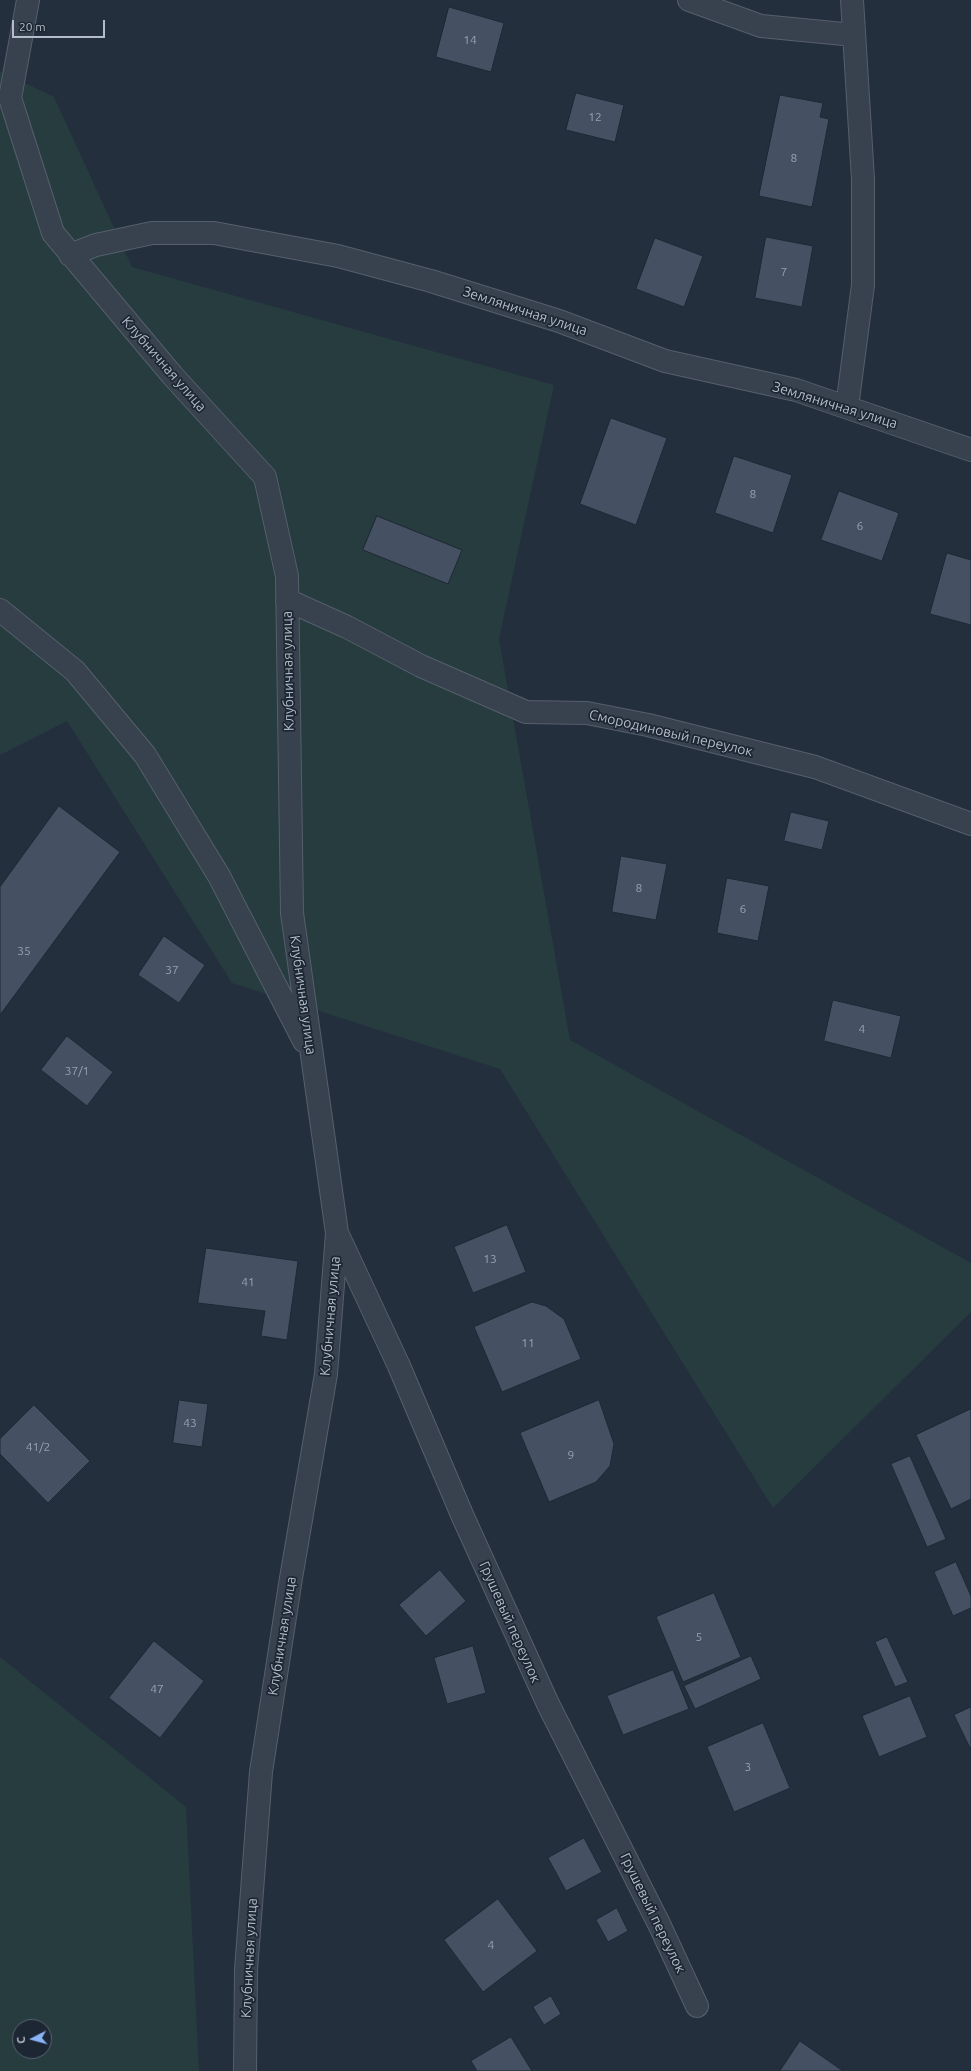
<!DOCTYPE html>
<meta charset="utf-8">
<style>
body{margin:0}
#map{position:relative;width:971px;height:2071px;overflow:hidden;background:#242f3e;font-family:Ubuntu,sans-serif}
canvas{display:block}
.north{position:absolute;left:12px;top:2019px;width:40px;height:40px;box-sizing:border-box;background:#1d2633;border:1px solid #59626f;border-radius:50%;rotate:264deg;font-size:11px;font-weight:700;line-height:16px;text-align:center;color:#b4bcc9}
.north::after{content:'';display:block;margin:auto;width:14px;height:18px;background:#8ab4f8;clip-path:polygon(50% 0,100% 100%,50% 72%,0 100%)}
.scale{position:absolute;left:12px;top:20px;width:93px;height:18px;box-sizing:border-box;border:2px solid #b4bcc9;border-top:0;padding-left:5px;font-size:12px;line-height:14px;white-space:nowrap;color:#b4bcc9;-webkit-text-stroke:3px #1d2633;paint-order:stroke}
</style>
<div id="map">
<canvas width="971" height="2071"></canvas>
<div class="north">С</div>
<div class="scale">20 m</div>
</div>
<script>
const ctx = document.querySelector('canvas').getContext('2d');
ctx.lineJoin = 'round';
function fillPath(path, color) {
  ctx.fillStyle = color;
  ctx.fill(path, 'evenodd');
}
function trace(path, color, width, dash) {
  ctx.strokeStyle = color;
  ctx.lineWidth = width;
  ctx.lineCap = dash ? 'butt' : 'round';
  ctx.setLineDash(dash || []);
  ctx.stroke(path);
}
function write(font, color, halo, rows, align = 'center') {
  ctx.font = font + ' Ubuntu,sans-serif';
  ctx.lineWidth = 3.5;
  ctx.setLineDash([]);
  ctx.textBaseline = 'middle';
  ctx.strokeStyle = halo;
  ctx.fillStyle = color;
  for (const [text, x, y, turn = 0] of rows) {
    ctx.save();
    ctx.translate(x, y);
    ctx.rotate((+turn || 0) * Math.PI / 180);
    ctx.textAlign = isNaN(turn) ? turn : align;
    if (halo) ctx.strokeText(text, 0, 0);
    ctx.fillText(text, 0, 0);
    ctx.restore();
  }
}
fillPath(new Path2D(`
 M0,71L54,97L132,267L554,385L499,639L570,1040L971,1263V1312L773,1508L500,1069L232,983L67,721L0,755Z
 M0,1657L186,1807L199,2071H0ZM20,2027H44V2051H20Z`), '#263c3f');
const building = new Path2D(`
 M449,7L504,23L491,72L436,57Z
 M576,93L624,105L615,142L566,130Z
 M780,95L823,103L820,117L829,119L812,207L759,196Z
 M766,237L813,246L802,307L755,298Z
 M655,238L703,256L684,307L636,289Z
 M611,418L667,438L636,525L580,504Z
 M734,456L792,475L773,533L715,513Z
 M839,491L899,513L882,561L821,540Z
 M377,516L462,550L448,584L363,550Z
 M947,553L971,560V625L930,614Z
 M59,806L120,852L0,1015V887Z
 M791,812L829,821L822,850L784,841Z
 M621,856L667,864L656,920L612,912Z
 M727,878L769,886L758,941L717,933Z
 M164,936L205,965L179,1003L138,975Z
 M833,1000L901,1016L891,1058L824,1041Z
 M67,1036L113,1072L87,1106L41,1070Z
 M507,1225L526,1272L473,1293L454,1247Z
 M206,1248L298,1261L287,1340L261,1336L265,1311L198,1303Z
 M532,1302L546,1306L564,1319L581,1359L502,1392L474,1327Z
 M179,1400L208,1404L202,1447L173,1443Z
 M599,1400L614,1444L610,1466L596,1482L549,1502L520,1433Z
 M34,1405L90,1461L48,1503L0,1454V1439Z
 M971,1409V1499L951,1509L916,1435Z
 M910,1456L946,1539L927,1547L891,1464Z
 M956,1562L971,1596V1608L953,1616L934,1572Z
 M440,1570L466,1601L426,1636L399,1605Z
 M714,1593L741,1657L683,1682L656,1617Z
 M887,1637L908,1682L895,1687L875,1642Z
 M154,1641L204,1681L160,1738L109,1698Z
 M473,1646L486,1693L447,1704L434,1658Z
 M751,1656L761,1679L695,1709L684,1686Z
 M673,1670L689,1709L623,1735L607,1696Z
 M910,1696L927,1737L879,1757L862,1716Z
 M971,1707V1750L954,1715Z
 M763,1723L790,1788L734,1812L707,1747Z
 M584,1838L602,1872L566,1891L548,1858Z
 M498,1899L537,1951L483,1992L444,1940Z
 M617,1908L628,1931L608,1942L596,1920Z
 M551,1996L561,2014L544,2025L533,2007Z
 M511,2037L532,2071H477L471,2061Z
 M800,2041L843,2071H780Z`);
fillPath(building, '#455162');
trace(building, '#1f2835', 1);
const minor = new Path2D(`
 M28,0L10,98L53,233L172,375L265,477L287,576L292,913L337,1233L326,1374L291,1578L261,1772L246,1970L245,2071
 M689,0L761,26L854,35
 M70,255L96,245L152,233H214L338,256L431,281L559,321L665,361L796,390L971,450
 M847,407L863,285V179L852,0
 M287,600L347,627L421,666L526,712L587,713L648,725L815,767L971,824
 M0,610L75,671L145,755L219,876L304,1041
 M338,1235L399,1366L463,1517L548,1704L660,1926L697,2006`);
trace(minor, '#565f6c', 24);
trace(minor, '#38414e', 22);
write('12px', '#98a1af', null, [
 ["14",470,40],
 ["12",595,117],
 ["8",794,158],
 ["7",784,272],
 ["8",753,494],
 ["6",860,526],
 ["8",639,888],
 ["6",743,909],
 ["35",24,951],
 ["37",172,970],
 ["4",862,1029],
 ["37/1",77,1071],
 ["13",490,1259],
 ["41",248,1282],
 ["11",528,1343],
 ["43",190,1423],
 ["41/2",38,1447],
 ["9",571,1455],
 ["5",699,1637],
 ["47",157,1689],
 ["3",748,1767],
 ["4",491,1945]
]);
write('14px', '#b4bcc9', '#1d2633', [
 ["Земляничная улица",525,311,18],
 ["Клубничная улица",164,364,49],
 ["Земляничная улица",835,405,17],
 ["Клубничная улица",288,671,-91],
 ["Смородиновый переулок",671,733,13],
 ["Клубничная улица",303,995,82],
 ["Клубничная улица",330,1316,-85],
 ["Грушевый переулок",510,1622,66],
 ["Клубничная улица",282,1636,-81],
 ["Грушевый переулок",653,1913,64],
 ["Клубничная улица",249,1958,-87]
]);
</script>
